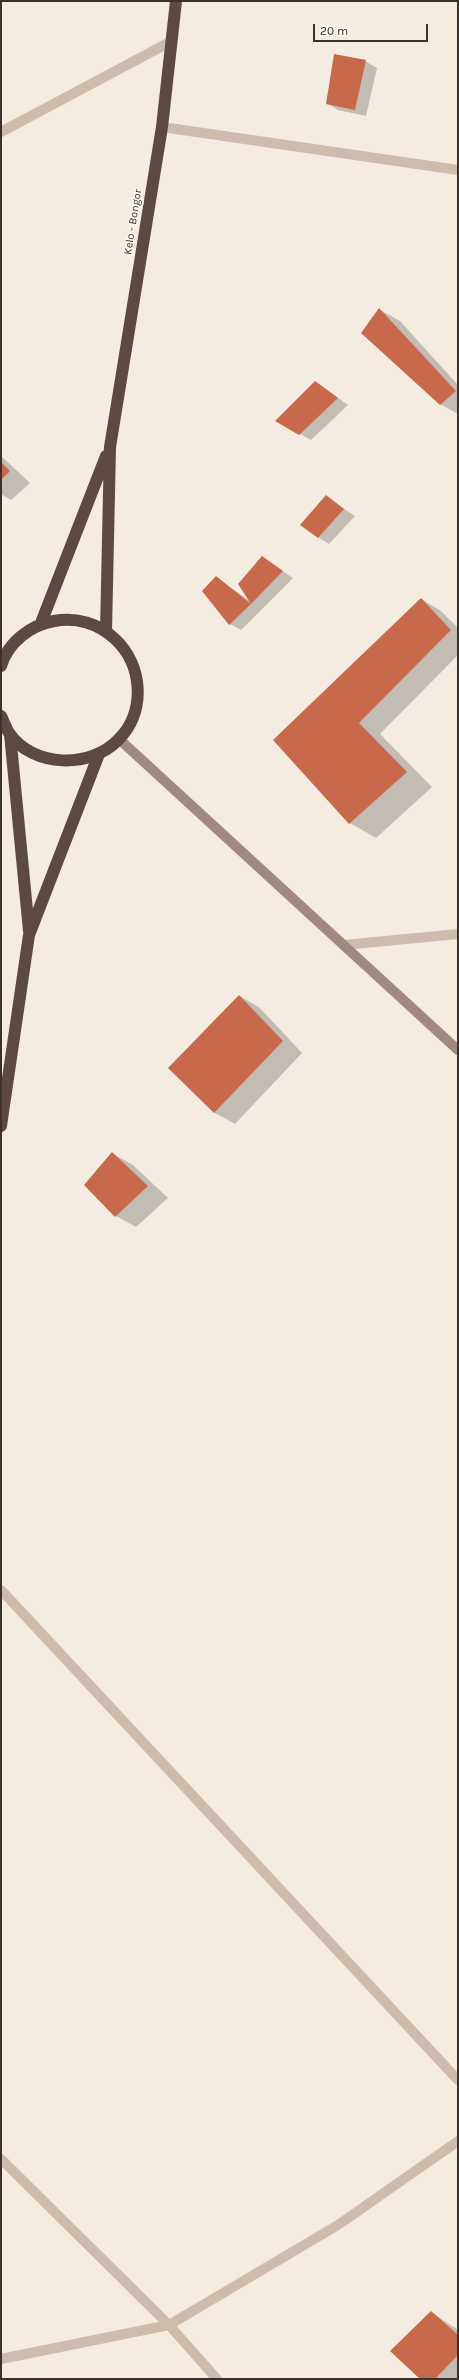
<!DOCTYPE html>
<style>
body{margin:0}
#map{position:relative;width:459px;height:2380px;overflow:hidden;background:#f4ebe1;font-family:Karla,sans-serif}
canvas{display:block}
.frame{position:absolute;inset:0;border:2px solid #3b302b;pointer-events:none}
.scale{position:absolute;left:313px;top:24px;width:115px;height:18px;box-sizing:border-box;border:2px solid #3b302b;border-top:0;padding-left:5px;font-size:12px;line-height:14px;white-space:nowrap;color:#3b302b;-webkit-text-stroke:3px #fbf5ee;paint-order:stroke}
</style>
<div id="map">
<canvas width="459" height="2380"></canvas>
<div class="frame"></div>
<div class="scale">20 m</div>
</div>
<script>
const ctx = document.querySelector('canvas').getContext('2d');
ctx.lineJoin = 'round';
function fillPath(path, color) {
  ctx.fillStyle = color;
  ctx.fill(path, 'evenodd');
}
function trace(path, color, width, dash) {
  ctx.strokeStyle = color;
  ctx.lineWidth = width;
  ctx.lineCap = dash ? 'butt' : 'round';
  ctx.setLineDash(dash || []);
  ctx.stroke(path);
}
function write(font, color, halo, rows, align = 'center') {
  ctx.font = font + ' Karla,sans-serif';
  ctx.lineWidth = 3.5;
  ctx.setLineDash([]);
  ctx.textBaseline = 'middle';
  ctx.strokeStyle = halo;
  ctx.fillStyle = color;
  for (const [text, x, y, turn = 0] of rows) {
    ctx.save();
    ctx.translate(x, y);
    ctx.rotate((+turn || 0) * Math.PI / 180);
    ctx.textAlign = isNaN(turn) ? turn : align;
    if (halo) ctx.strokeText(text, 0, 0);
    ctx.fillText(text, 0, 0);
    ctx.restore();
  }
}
fillPath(new Path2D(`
 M365,61L377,68L366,116L338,110L327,103Z
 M380,310L400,321L458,385V414L440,404Z
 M316,382L348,405L311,440L277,421Z
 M1,456L30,483L11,500L1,494Z
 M326,497L355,516L329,544L318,537Z
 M262,557L293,578L241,630L230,624L216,577L251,602Z
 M421,599L441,611L458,628V655L380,734L432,787L376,838L350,823L274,740Z
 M240,996L260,1008L302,1053L235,1124L215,1113L169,1068Z
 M113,1154L133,1165L168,1198L136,1227L116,1216Z
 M431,2312L458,2330V2379H421Z`), '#0003');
fillPath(new Path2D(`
 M334,54L366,60L355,110L326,104Z
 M379,308L456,391L440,405L361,333Z
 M315,381L338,398L299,435L275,421Z
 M1,462L10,471L1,480Z
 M326,495L344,509L318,538L300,525Z
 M262,556L283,571L251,604L229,625L202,591L216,576L251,604L238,584Z
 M421,598L451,630L359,723L407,772L349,824L273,740Z
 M239,995L283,1041L214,1113L168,1068Z
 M112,1152L148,1186L115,1217L84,1185Z
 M431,2311L458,2335V2355L435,2379H420L390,2351Z`), '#c8694b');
trace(new Path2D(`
 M162,127L458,170
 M1,132L170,42
 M344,945L458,934
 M1,1590L458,2080
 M1,2159L169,2325L217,2379
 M1,2359L169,2325L338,2225L458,2141`), '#cdbbac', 10);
trace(new Path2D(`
 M119,739L458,1050`), '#a18a7d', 10);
trace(new Path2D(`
 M41,623L106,456
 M106,631L110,447L162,127L176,1
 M1,666C8,642 31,625 54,621C76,617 98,623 115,639C143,665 146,711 119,739C91,769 33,768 9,733C6,728 4,722 1,716
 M10,734L29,931
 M1,1126L29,935L99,754`), '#5c4a42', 12);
write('11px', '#3b302b', '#fbf5ee', [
 ["Kelo - Bongor",133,222,-81]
]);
</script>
